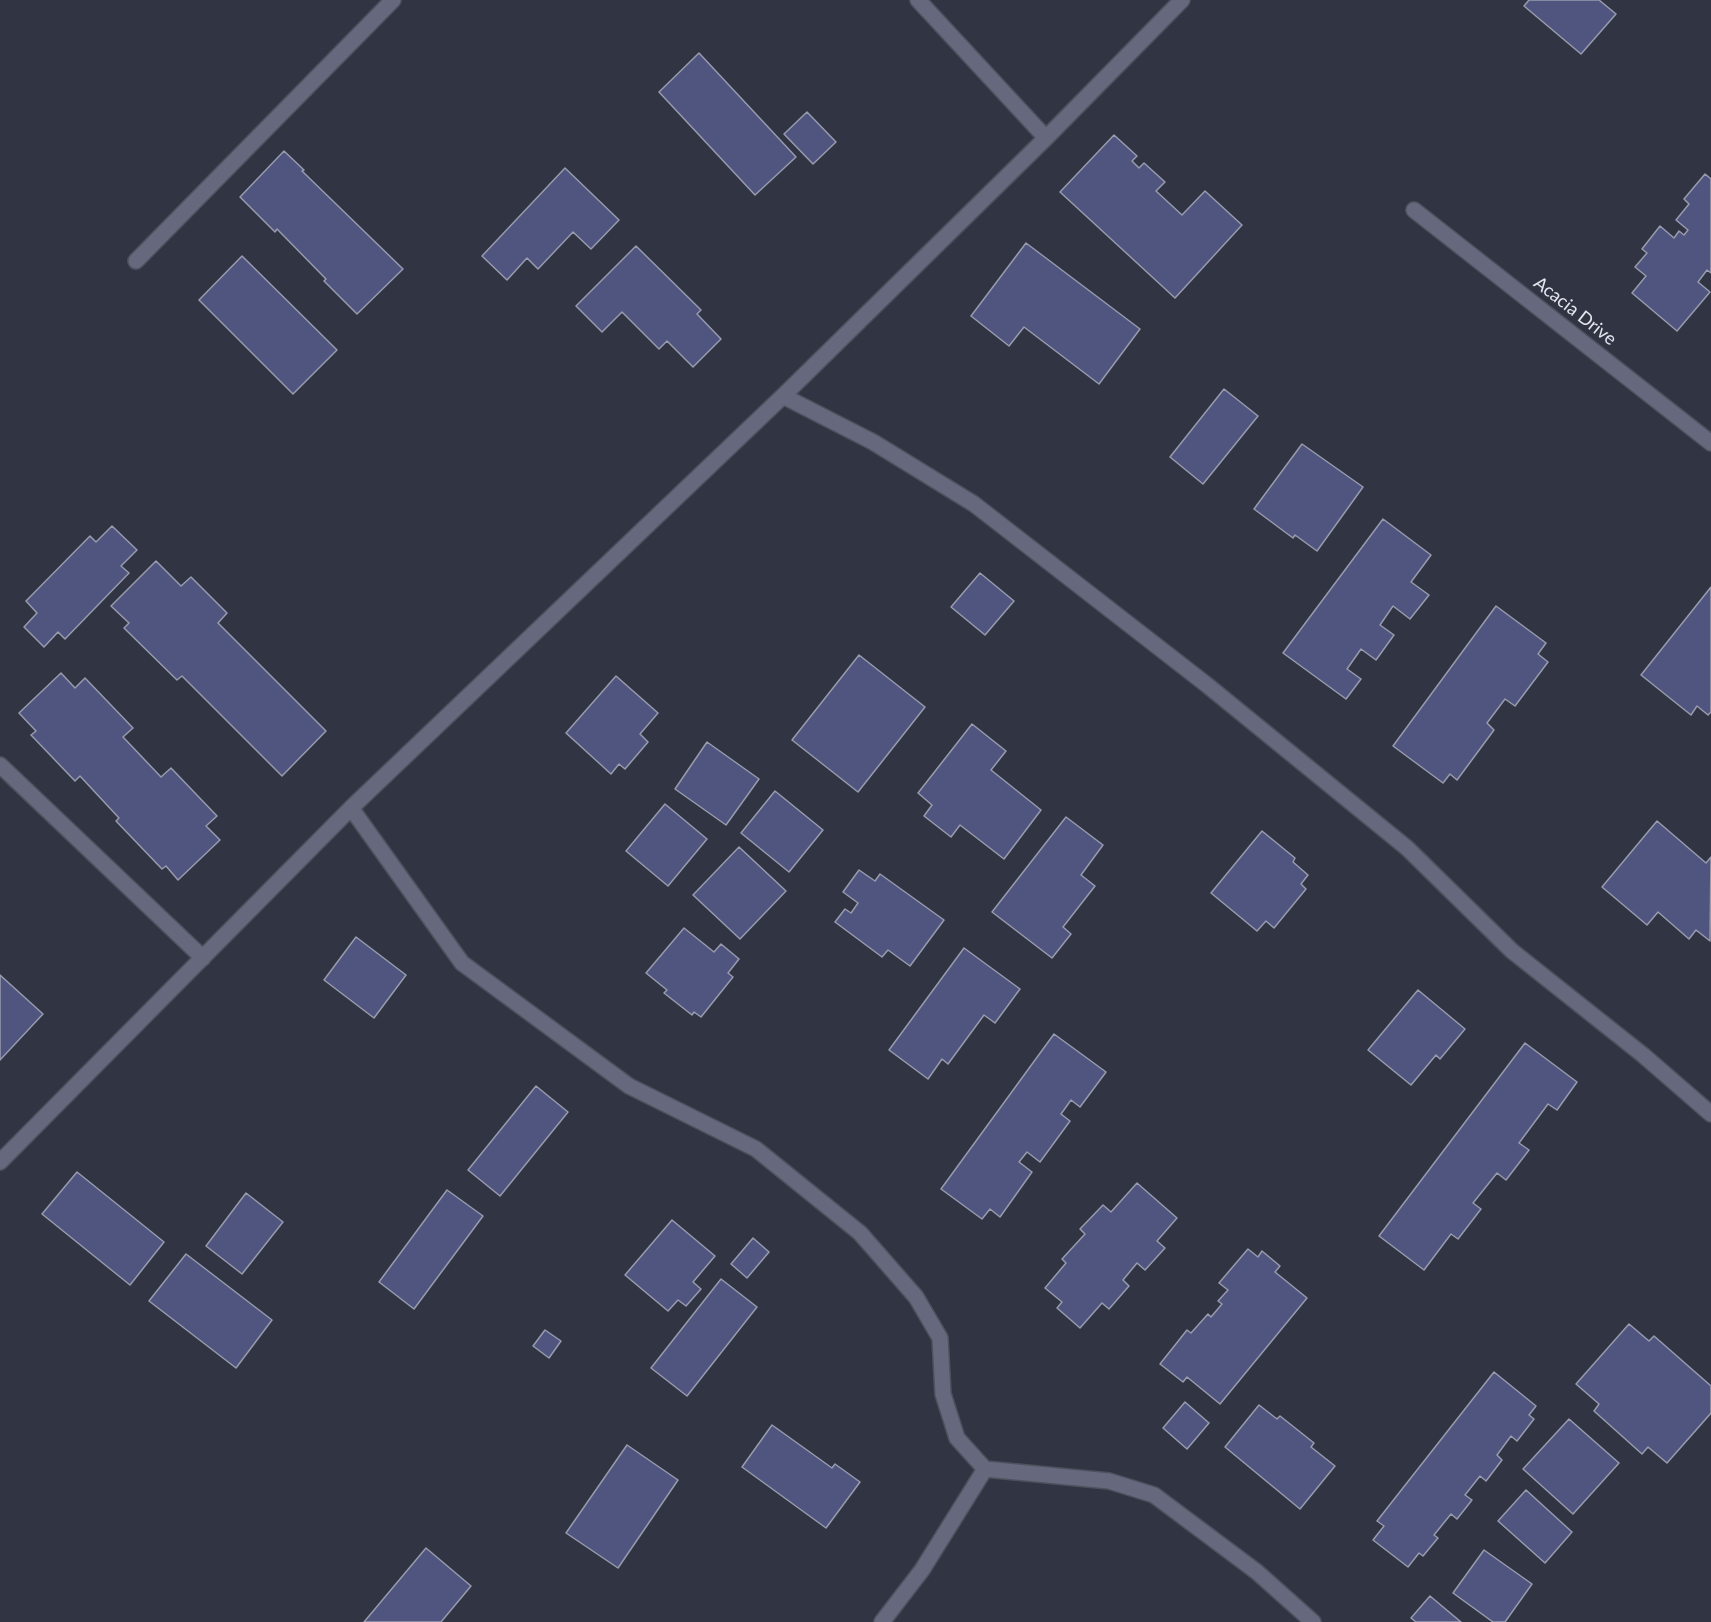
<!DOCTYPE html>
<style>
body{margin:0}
canvas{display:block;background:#313442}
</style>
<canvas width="1711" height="1622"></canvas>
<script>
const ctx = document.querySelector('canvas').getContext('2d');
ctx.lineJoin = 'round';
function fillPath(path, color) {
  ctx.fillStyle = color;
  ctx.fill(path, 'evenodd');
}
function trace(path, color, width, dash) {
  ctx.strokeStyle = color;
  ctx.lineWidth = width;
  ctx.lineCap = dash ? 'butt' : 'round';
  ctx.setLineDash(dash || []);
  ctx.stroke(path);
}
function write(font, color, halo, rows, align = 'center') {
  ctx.font = font + ' Lato,sans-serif';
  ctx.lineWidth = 4.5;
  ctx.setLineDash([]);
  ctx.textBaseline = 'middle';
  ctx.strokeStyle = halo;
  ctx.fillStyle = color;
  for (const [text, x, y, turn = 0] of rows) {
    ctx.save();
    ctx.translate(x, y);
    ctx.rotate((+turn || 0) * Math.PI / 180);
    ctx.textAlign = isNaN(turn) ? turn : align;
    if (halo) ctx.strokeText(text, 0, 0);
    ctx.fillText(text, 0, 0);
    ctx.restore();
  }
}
const building = new Path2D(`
 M1529,0H1599L1616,14L1581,54L1524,6Z
 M699,53L796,157L755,195L659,92Z
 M807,112L836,142L813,164L784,134Z
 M1114,135L1137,156L1132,161L1139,168L1144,163L1165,182L1156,191L1182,215L1205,191L1242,225L1175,298L1060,192Z
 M284,151L304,170L302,171L403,269L357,314L324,281L326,279L277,229L275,232L240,197Z
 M565,168L619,220L591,249L573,232L538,269L527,258L507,280L482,256Z
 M1705,174L1711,179V273L1707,270L1698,282L1710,292L1677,331L1632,293L1646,276L1635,267L1647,253L1642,249L1660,226L1674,238L1679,231L1684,235L1688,230L1676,220L1689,204L1684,199Z
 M1026,243L1140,329L1099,384L1024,327L1009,346L971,316Z
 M636,246L701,310L697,314L721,339L693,367L667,341L659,349L622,312L602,332L576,306Z
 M242,256L337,350L293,394L199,300Z
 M1224,389L1258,416L1203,484L1170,457Z
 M1302,444L1363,487L1317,551L1295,535L1293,538L1254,509Z
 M1383,519L1431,555L1411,582L1429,595L1410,619L1393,606L1380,625L1394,635L1376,660L1361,649L1347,669L1361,679L1346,699L1283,653Z
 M112,526L137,550L121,566L129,573L65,639L58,632L44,647L24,627L37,613L26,601L90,536L96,542Z
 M156,561L181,586L191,577L227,613L218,623L326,731L282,776L182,676L177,680L124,628L129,623L111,606Z
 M980,573L1014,601L985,635L951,607Z
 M1711,587V712L1708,715L1697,706L1691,715L1641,675Z
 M1496,606L1546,643L1538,654L1548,662L1515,706L1505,699L1487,723L1494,730L1457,780L1450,774L1443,783L1393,746Z
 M859,655L925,707L858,792L792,740Z
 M61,673L75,688L85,678L133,728L123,737L161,777L171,768L217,816L206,826L220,840L178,880L166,866L162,869L116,821L119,818L80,776L75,781L31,735L36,731L19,713Z
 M616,676L658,713L640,734L648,742L625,769L619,764L611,774L566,733Z
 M972,724L1006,751L991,770L1041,810L1004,859L960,825L951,837L924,816L932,805L918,793Z
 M707,742L759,779L726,825L675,789Z
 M775,791L823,830L789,872L741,833Z
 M665,804L707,839L668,886L626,851Z
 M1066,817L1103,845L1081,875L1095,886L1063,927L1071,934L1052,958L992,912Z
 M1657,821L1706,863L1711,857L1710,941L1696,930L1689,939L1658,912L1647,925L1602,887Z
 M1262,831L1295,858L1293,862L1308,875L1301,884L1306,889L1274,928L1266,921L1257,931L1211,893Z
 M739,847L786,891L740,939L693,895Z
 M859,870L875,881L880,874L944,920L910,966L888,950L882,957L835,922L845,909L851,913L858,903L843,892Z
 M684,928L714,952L721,944L739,959L728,973L733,977L701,1017L694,1012L692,1015L664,993L667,990L646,973Z
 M356,937L406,975L374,1018L324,980Z
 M964,948L1020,989L995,1023L984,1015L948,1064L942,1059L928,1079L889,1050Z
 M0,975L43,1014L0,1060Z
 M1418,990L1465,1029L1440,1059L1436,1055L1411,1085L1368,1050Z
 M1054,1034L1106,1072L1080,1107L1071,1100L1061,1114L1070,1121L1040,1162L1027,1152L1019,1162L1032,1172L1000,1217L990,1209L982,1219L941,1189Z
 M1525,1043L1577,1082L1557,1110L1548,1104L1519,1143L1529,1150L1506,1180L1497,1173L1473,1203L1481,1209L1458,1239L1451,1234L1424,1270L1379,1236Z
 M536,1086L568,1112L500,1196L468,1170Z
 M77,1172L164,1242L130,1285L42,1214Z
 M1137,1183L1177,1218L1157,1241L1165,1248L1145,1270L1137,1263L1123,1280L1129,1286L1109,1309L1102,1303L1080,1328L1057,1308L1062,1302L1045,1288L1066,1263L1062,1259L1085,1234L1080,1229L1103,1205L1111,1212Z
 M447,1190L483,1216L414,1309L379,1282Z
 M246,1193L283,1222L242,1274L206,1246Z
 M672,1220L715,1256L693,1282L701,1289L686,1306L678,1300L668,1311L625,1275Z
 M753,1238L769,1252L747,1278L731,1264Z
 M1248,1249L1258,1257L1262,1251L1280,1266L1275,1272L1307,1298L1220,1404L1187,1377L1183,1382L1160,1364L1187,1330L1191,1333L1208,1314L1211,1317L1222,1304L1218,1301L1228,1290L1219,1283Z
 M186,1254L272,1320L236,1368L149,1301Z
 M721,1279L757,1307L687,1396L651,1368Z
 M1629,1324L1649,1341L1654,1336L1711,1386V1413L1667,1463L1648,1447L1642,1454L1594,1411L1599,1404L1576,1384Z
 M545,1330L561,1341L549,1358L533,1346Z
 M1494,1372L1536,1406L1529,1415L1534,1419L1517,1441L1511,1436L1497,1455L1502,1460L1486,1481L1480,1476L1465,1495L1472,1500L1457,1519L1451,1514L1434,1535L1438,1538L1423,1556L1419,1553L1408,1567L1373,1540L1384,1526L1377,1521Z
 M1185,1402L1209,1423L1187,1449L1163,1428Z
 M1259,1405L1277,1419L1280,1416L1314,1443L1311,1447L1335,1466L1300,1509L1225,1447Z
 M1569,1419L1619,1463L1573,1514L1523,1469Z
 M772,1425L832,1468L835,1464L860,1482L826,1528L742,1467Z
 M627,1445L678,1480L618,1568L566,1533Z
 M1526,1490L1572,1532L1545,1563L1498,1521Z
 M426,1548L471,1586L441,1622H364Z
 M1484,1550L1532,1584L1505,1622H1493L1453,1593Z
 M1430,1596L1461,1622H1416L1411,1618Z`);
fillPath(building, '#4f557f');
trace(building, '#989bad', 1.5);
const minor = new Path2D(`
 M918,0L1046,138
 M1414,210L1711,443
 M136,261L393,0
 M783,396L873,442L974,504L1207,685L1407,848L1512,951L1643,1055L1711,1114
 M0,765L203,958
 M351,808L462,963L629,1086L756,1149L860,1233L916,1297L940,1338L943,1394L957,1438L985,1469L1109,1481L1154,1495L1257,1572L1313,1622
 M0,1162L351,808L783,396L1046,138L1182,0
 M882,1622L922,1570L985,1469`);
trace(minor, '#4e505e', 18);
trace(minor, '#66697d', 15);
write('18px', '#e4e6ef', '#313442', [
 ["Acacia Drive",1575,311,38]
]);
</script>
